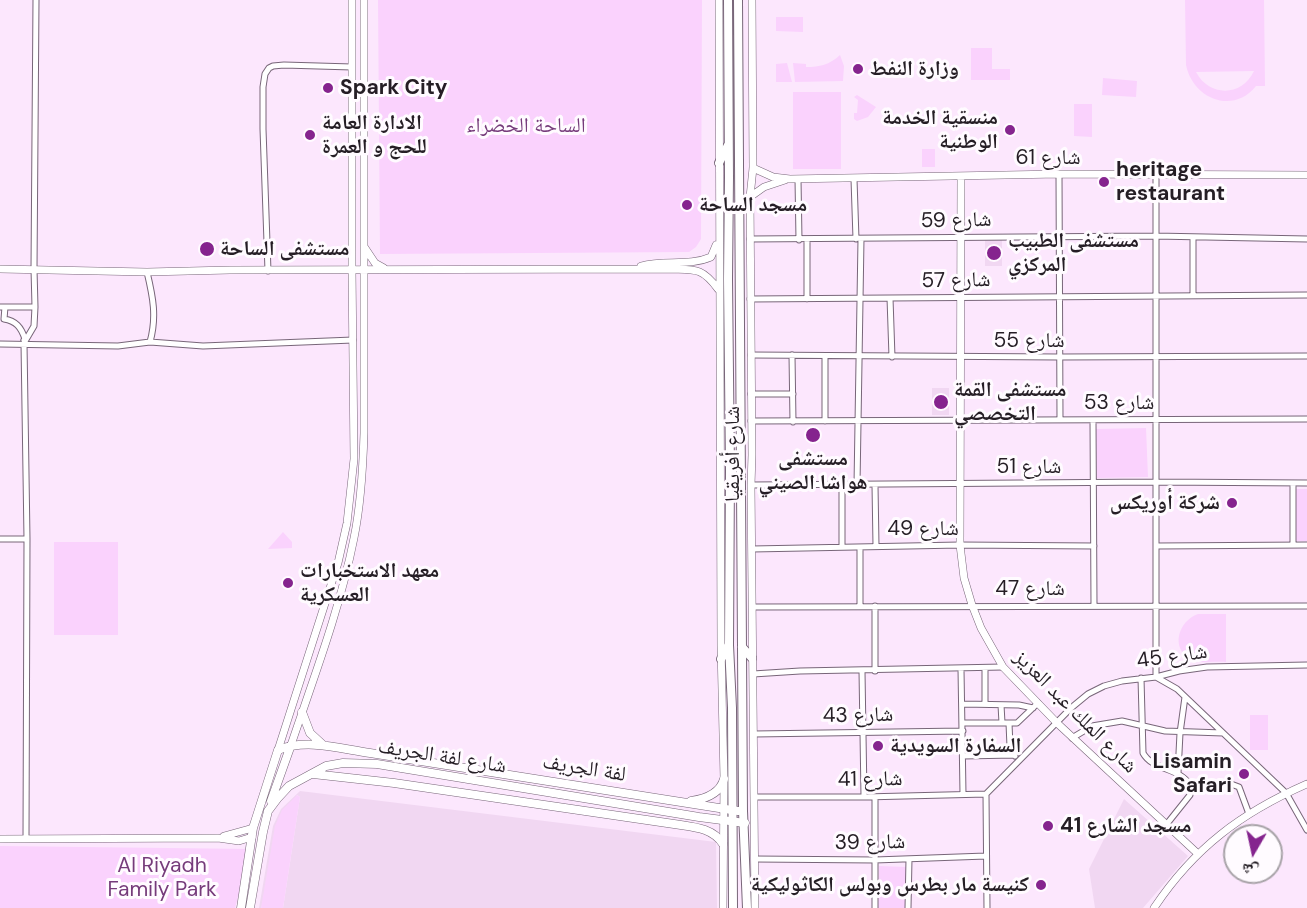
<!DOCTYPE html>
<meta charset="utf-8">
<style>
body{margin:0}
#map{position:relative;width:1307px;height:908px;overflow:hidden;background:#fce7fd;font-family:"DM Sans","Noto Naskh Arabic",sans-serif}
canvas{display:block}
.north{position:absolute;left:1223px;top:824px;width:60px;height:60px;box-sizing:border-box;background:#fffbff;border:2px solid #a8a3a8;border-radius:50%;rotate:189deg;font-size:16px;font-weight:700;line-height:24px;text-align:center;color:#251e25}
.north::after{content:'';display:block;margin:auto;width:21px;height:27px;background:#85248e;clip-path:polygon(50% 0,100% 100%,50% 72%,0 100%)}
</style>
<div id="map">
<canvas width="1307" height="908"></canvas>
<div class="north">ش</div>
</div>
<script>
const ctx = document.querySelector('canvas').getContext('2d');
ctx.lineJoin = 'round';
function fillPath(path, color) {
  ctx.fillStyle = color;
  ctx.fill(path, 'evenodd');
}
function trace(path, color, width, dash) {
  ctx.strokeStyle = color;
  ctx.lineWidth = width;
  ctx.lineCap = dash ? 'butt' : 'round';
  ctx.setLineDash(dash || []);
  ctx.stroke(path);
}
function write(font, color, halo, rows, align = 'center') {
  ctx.font = font + ' "DM Sans","Noto Naskh Arabic",sans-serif';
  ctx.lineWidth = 6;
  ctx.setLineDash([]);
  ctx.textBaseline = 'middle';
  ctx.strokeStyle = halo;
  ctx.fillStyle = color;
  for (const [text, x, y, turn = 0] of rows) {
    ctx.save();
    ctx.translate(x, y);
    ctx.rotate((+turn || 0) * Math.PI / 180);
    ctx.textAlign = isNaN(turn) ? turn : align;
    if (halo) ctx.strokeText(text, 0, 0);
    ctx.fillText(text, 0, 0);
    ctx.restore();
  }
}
fillPath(new Path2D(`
 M985,240H1002V266H985Z
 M932,388H949V415H932Z
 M300,791L716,842L717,908H283L300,797L297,795L261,908H259L273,826L281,809Z
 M1124,799L1188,856L1143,908H1095L1089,869Z`), '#f1d7f2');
fillPath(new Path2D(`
 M378,0H702L701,239L696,247L689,252L380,254Z
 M1185,0H1264L1265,86H1256C1233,115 1193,99 1186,65ZM1254,71C1242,97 1209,97 1196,72Z
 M776,17H803V32L776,31Z
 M971,48H992V69H1010V80H971Z
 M840,55L844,66L843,81L795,82L793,63L806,64V67C820,67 829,65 840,55Z
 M787,63L792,82H776V64Z
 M1103,78L1137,81L1136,97L1102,95Z
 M793,92H841V169H793Z
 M857,95L876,107L868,117L857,121L854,119V113H857L858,100L854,97Z
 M1074,104H1092V137L1074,136Z
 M922,149H935V167H922Z
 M1146,428L1148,477L1097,478L1096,429Z
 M1296,489H1307V541H1296Z
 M283,532L292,542V548L268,549Z
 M54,542H118V635H54Z
 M1198,614H1226V662C1215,661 1201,664 1191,659C1170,649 1178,621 1198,614Z
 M1250,715H1268V750H1250Z
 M297,795L300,797L283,908H261L275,826L282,810Z
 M0,846L251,849L235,908H0Z
 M879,866L907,867V908H878Z`), '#fad2fd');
const minor = new Path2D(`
 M1059,174L1060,420
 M1156,176V677L1177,689L1286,793L1307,830
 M798,179L799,240
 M854,179L856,239
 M750,239L1155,236L1307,239
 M807,240V299
 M268,271L263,129V87L265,74L269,68L273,66L284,65L352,67
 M147,272C153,297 157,317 150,342
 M1193,295V237
 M890,298L892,357
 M750,299L1307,295
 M0,307H35
 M5,307L4,319C16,321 21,327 25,339L24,340
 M0,344L118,346L150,342L203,346L353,340
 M751,355L1059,357L1307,356
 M792,355L793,422
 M751,394H793
 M1093,420L1094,606
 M751,421L1307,419
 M825,421V356
 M1293,483V545
 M751,485L1157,482L1307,483
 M857,485L861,239
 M875,485L876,546
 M0,539H27
 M842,546V485
 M1157,546L1307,545
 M860,547V606
 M752,549L960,545L1094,546
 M753,607L1307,606
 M985,668V704
 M961,669L963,794
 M862,671L864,797
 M875,671V606
 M753,674L800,671L1003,667
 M1141,678L1143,753C1153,771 1179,767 1190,785V795L1166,825
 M962,704L1019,705L1033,708
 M1001,705L1002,723
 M962,723H1017L1038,703
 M1009,723L1010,747L1015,756
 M754,734L963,731
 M1072,738L1092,726L1122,721L1165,731L1223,733
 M963,756L1014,755
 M1178,773L1180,733L1185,697
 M1190,785L1231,784L1239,787L1249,814
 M754,797H864L986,794
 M26,838L27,539L24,343L34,326L35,307L34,269L36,0
 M755,859L875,860L986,856
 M875,908V797
 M908,908L909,859
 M987,908L986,794L1071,708L1088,694L1104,686L1122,681L1156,677L1179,671L1207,667L1307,665`);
const tertiary = new Path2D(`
 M719,0L721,646L724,779L723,908
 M752,0L753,168L750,197L752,455L751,485L755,908
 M753,168L773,177L790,179L1059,174L1307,175
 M961,176L960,545L964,578L972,605L981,628L1003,667L1057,723L1197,853
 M750,197L764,187L785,180
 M365,248L375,263L384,268
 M641,266C664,259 688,267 711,257L716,245
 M0,269L147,272L230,270L668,269C694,270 701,266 718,289
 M291,745C314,677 340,609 354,538C361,504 363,468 364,433V0
 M278,750L338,563L347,523L354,459L352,269V0
 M224,836L253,828
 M0,839L218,838L239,841L252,837
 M1154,908C1194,848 1241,813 1307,784`);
const secondary = new Path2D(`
 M302,712L310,733L322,744
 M313,774L394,783L674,824C692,827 712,827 723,844
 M271,801L291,745
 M691,801C705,799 720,794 724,779
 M241,908L253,828L278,750C307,738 341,749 370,753L738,811
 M250,908L263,832L268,811L277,799L289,786L326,766L343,763L377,764L699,817L745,823`);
const trunk = new Path2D(`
 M728,0L729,177L728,279L730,470L729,645L732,708L733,908
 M738,0L743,811L747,908
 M719,163L728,145
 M742,647L752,658
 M721,659L728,646`);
trace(minor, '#786679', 7);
trace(tertiary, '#786679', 8);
trace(secondary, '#786679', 9);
trace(trunk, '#786679', 10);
trace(minor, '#fff', 5);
trace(tertiary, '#fff', 7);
trace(secondary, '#fff', 8);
trace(trunk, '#fff', 8);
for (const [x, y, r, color] of [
 [858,69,6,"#85248e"],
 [328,88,6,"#85248e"],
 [1010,130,6,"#85248e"],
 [310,135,6,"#85248e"],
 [1104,182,6,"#85248e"],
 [687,205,6,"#85248e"],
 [207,249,8,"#85248e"],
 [994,253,8,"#85248e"],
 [941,402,8,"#85248e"],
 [813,435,8,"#85248e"],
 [1232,503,6,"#85248e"],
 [288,583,6,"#85248e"],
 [878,746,6,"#85248e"],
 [1244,774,6,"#85248e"],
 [1048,826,6,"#85248e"],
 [1041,885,6,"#85248e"]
]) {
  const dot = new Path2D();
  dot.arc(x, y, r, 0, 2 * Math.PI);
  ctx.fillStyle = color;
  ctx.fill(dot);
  trace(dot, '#fffbff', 2);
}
write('bold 21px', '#251e25', '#fffbff', [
 ["وزارة النفط",870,69],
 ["Spark City",340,88],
 ["منسقية الخدمة",998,118,"right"],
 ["الوطنية",998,142,"right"],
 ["الادارة العامة",322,123],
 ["للحج و العمرة",322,147],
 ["heritage",1116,170],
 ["restaurant",1116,194],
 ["مسجد الساحة",699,205],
 ["مستشفى الطبيب",1008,241],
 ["المركزي",1008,265],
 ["مستشفى الساحة",220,249],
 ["مستشفى القمة",954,390],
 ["التخصصي",954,414],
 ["مستشفى",813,459,"center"],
 ["هواشا الصيني",813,483,"center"],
 ["شركة أوريكس",1220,503,"right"],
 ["معهد الاستخبارات",300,571],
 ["العسكرية",300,595],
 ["السفارة السويدية",890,746],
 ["Lisamin",1232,762,"right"],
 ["Safari",1232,786,"right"],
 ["مسجد الشارع 41",1060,826],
 ["كنيسة مار بطرس وبولس الكاثوليكية",1029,885,"right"]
], 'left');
write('21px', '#763b7b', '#fffbff', [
 ["الساحة الخضراء",526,126],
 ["Al Riyadh",162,866],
 ["Family Park",162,890]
]);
write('21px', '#251e25', '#fffbff', [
 ["شارع 61",1048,158],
 ["شارع 59",956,221,-1],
 ["شارع 57",956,281,-1],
 ["شارع 55",1029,341],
 ["شارع 53",1119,403],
 ["شارع أفريقيا",733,454,-90],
 ["شارع 51",1029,467],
 ["شارع 49",923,529],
 ["شارع 47",1030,589],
 ["شارع 45",1172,657,-8],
 ["شارع الملك عبد العزيز",1075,712,45],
 ["شارع 43",858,716,-1],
 ["شارع لفة الجريف",442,757,9],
 ["لفة الجريف",584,769,9],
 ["شارع 41",870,780,-1],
 ["شارع 39",870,843,-1]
]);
</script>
